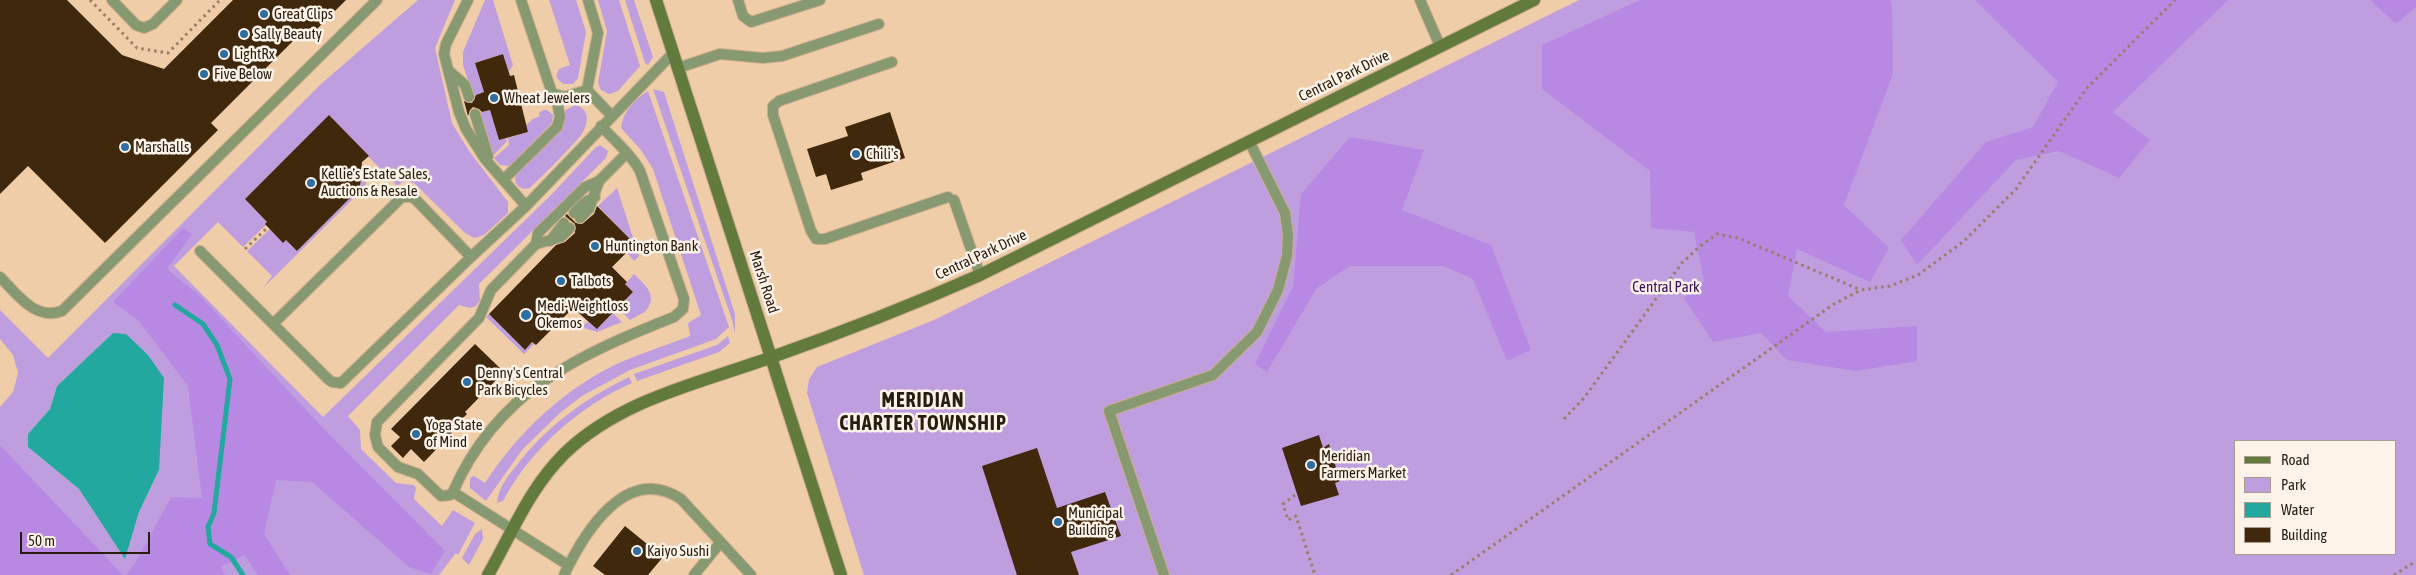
<!DOCTYPE html>
<style>
body{margin:0}
#map{position:relative;width:2416px;height:575px;overflow:hidden;background:#f0cda9;font-family:"Asap Condensed",sans-serif}
canvas{display:block}
.legend{position:absolute;left:2234px;top:440px;width:162px;height:115px;box-sizing:border-box;background:#fef3e8;border:1px solid #a99d91;margin:0;padding:6px 9px;list-style:none;font-size:15px;color:#291d0f}
.legend li{display:flex;align-items:center;gap:10px;height:25px}
.legend b{width:25px;border:1px solid #a99d91}
.scale{position:absolute;left:20px;top:532px;width:130px;height:22px;box-sizing:border-box;border:2px solid #291d0f;border-top:0;padding-left:6px;font-size:15px;line-height:18px;white-space:nowrap;color:#291d0f;-webkit-text-stroke:4px #fef3e8;paint-order:stroke}
</style>
<div id="map">
<canvas width="2416" height="575"></canvas>
<ul class="legend">
<li><b style="height:6px;background:#627b3d"></b>Road</li>
<li><b style="height:14px;background:#bf9ee0"></b>Park</li>
<li><b style="height:14px;background:#22a89e"></b>Water</li>
<li><b style="height:14px;background:#40280c"></b>Building</li>
</ul>
<div class="scale">50 m</div>
</div>
<script>
const ctx = document.querySelector('canvas').getContext('2d');
ctx.lineJoin = 'round';
function fillPath(path, color) {
  ctx.fillStyle = color;
  ctx.fill(path, 'evenodd');
}
function trace(path, color, width, dash) {
  ctx.strokeStyle = color;
  ctx.lineWidth = width;
  ctx.lineCap = dash ? 'butt' : 'round';
  ctx.setLineDash(dash || []);
  ctx.stroke(path);
}
function write(font, color, halo, rows, align = 'center') {
  ctx.font = font + ' "Asap Condensed",sans-serif';
  ctx.lineWidth = 5;
  ctx.setLineDash([]);
  ctx.textBaseline = 'middle';
  ctx.strokeStyle = halo;
  ctx.fillStyle = color;
  for (const [text, x, y, turn = 0] of rows) {
    ctx.save();
    ctx.translate(x, y);
    ctx.rotate((+turn || 0) * Math.PI / 180);
    ctx.textAlign = isNaN(turn) ? turn : align;
    if (halo) ctx.strokeText(text, 0, 0);
    ctx.fillText(text, 0, 0);
    ctx.restore();
  }
}
fillPath(new Path2D(`
 M418,0H455L435,48L452,123L469,151L508,202V213L484,235L474,238L465,233L414,183L404,181L397,186L329,116L245,199L267,222L266,225L243,247L218,222L174,266L323,417L553,193L595,148L600,145L608,151L606,158L479,284L480,300L476,306L470,308L459,305L348,416L360,430L361,449L396,483L414,485L416,488L414,499L442,526L453,510L475,523L458,555L456,553L439,575H0V407L13,392L18,373L13,355L0,339V310L48,358L321,84ZM113,333L159,470L139,512L125,558L79,489L28,447V434L50,409L57,386Z
 M485,0H493L513,65L509,72L503,54L475,63L484,92L473,96L463,65V52Z
 M549,0H576L586,32L578,78L573,84H563L556,77L559,69L570,65Z
 M598,0H619L640,66L618,91L609,94L601,90L598,83L607,31Z
 M625,0H634L653,57L648,65L645,63Z
 M1579,0H2416V575H864L807,393L809,379L817,367L934,320ZM2235,441H2395V554H2235Z
 M653,89L664,92L735,314V334L733,323Z
 M648,91L729,327L716,339L630,370L582,396L561,412L522,450L486,501L470,488V478L474,476L485,483C519,431 565,388 621,362C644,352 667,345 690,336L688,323L701,315L653,169L641,150L621,128C623,111 634,100 648,91Z
 M575,105C588,108 589,119 584,130C580,140 540,178 530,188C519,191 513,184 516,174L566,110Z
 M490,110L499,140L506,138L507,141L493,156L478,113Z
 M543,110H547L553,115L552,123L510,166L500,165L494,158L509,145L508,138L528,132L526,125L533,119L540,116L539,113Z
 M361,177L366,182L365,187L263,288L272,276L247,251L270,229L283,242L286,240L297,251L360,188Z
 M617,188L639,256L634,261L625,250L633,242L598,206Z
 M634,274C646,286 658,295 646,311L630,320L618,308L633,292L625,284Z
 M613,313L622,322L597,332L581,327L589,321L598,328Z
 M489,314L525,350L532,342L534,344L524,354L486,317Z
 M728,336L730,343L719,352L637,381L634,374L717,345Z
 M629,377L632,383C578,407 531,449 503,501L497,503C498,488 507,477 516,466C547,426 584,399 629,377Z
 M482,529L483,539L469,565L462,558L475,534Z`), '#bf9ee0');
fillPath(new Path2D(`
 M1640,0H1890L1892,6L1893,74L1844,205L1889,248L1870,282L1797,249L1788,296L1826,332L1917,326V361L1856,371L1787,360L1761,333L1713,342L1684,298L1704,281L1694,232L1651,228L1650,171L1542,89V45Z
 M1975,0H2228L2113,112L2150,140L2119,178L2059,151L2016,160L1917,265L1901,240L1986,142L2033,127L2058,82Z
 M2370,0H2416V7L2396,24Z
 M1350,137L1424,150L1402,210L1491,245L1531,350L1507,361L1473,279L1443,266H1350L1317,288L1267,372L1255,364L1293,286L1301,194Z
 M183,228L192,234L167,269L201,297L323,428L445,551L431,574L409,567L312,482L276,480L264,534L290,575H258L244,555L221,567L225,575H126L136,562L171,497L202,498L188,386L138,320L113,302Z
 M0,445L123,575H0Z`), '#b889e3');
fillPath(new Path2D(`
 M113,333L126,334L148,355L164,378L159,470L139,512L125,559L79,489L28,447V434L50,409L57,386Z`), '#22a89e');
trace(new Path2D(`
 M175,305L203,324L217,345L230,379L214,513L208,527L210,544L231,557L243,575`), '#22a89e', 5);
fillPath(new Path2D(`
 M0,0H67L122,55L164,69L233,0H346L307,39L301,33L211,123L218,130L105,243L28,166L0,194Z
 M503,54L510,76L514,75L528,132L499,140L490,110L482,112L479,109L473,107L470,110L468,116L464,101L472,103L476,95L484,92L475,63Z
 M890,112L905,158L861,173L863,180L831,190L826,174L816,177L807,149L848,136L845,127Z
 M329,115L369,156L362,162L360,188L297,251L286,240L283,243L265,224L267,222L245,199Z
 M597,206L633,242L625,250L627,252L612,267L627,282L625,284L633,292L597,329L573,308L536,345L532,342L525,350L489,314L556,245L565,242L575,233V224L565,216L567,214L576,223L582,224L594,214Z
 M475,344L504,372L465,412L467,414L450,431L452,433L424,462L411,449L403,458L391,446L400,437L391,429Z
 M1319,435L1323,448L1329,444L1340,481L1335,483L1339,495L1301,506L1282,448Z
 M1037,448L1057,508L1105,492L1121,536L1071,552L1079,575H1017L982,466Z
 M625,526L663,557L648,575H605L593,566Z`), '#40280c');
const lane = new Path2D(`
 M112,0L136,25L144,28L153,24L177,0
 M468,0L446,44L444,54L459,112L466,129L485,159L526,206
 M521,0L552,93L564,97L587,90
 M738,0L743,16L751,22L820,0
 M1420,0L1440,46
 M892,62L779,101L773,106V115L811,231L816,239H825L948,197
 M678,68L720,54L763,58L782,56L879,24
 M448,70L465,85L469,97
 M587,90L598,33L588,0
 M587,90L611,115
 M475,114L488,156
 M601,126C614,140 631,154 640,171L684,299L683,309L674,317C578,355 497,391 453,492L450,495L441,496L418,474L398,467L378,447L375,435L377,422L479,318L491,290L536,244L538,233L585,187L599,181L627,153
 M503,180L557,127L560,117L556,97
 M954,200L980,275
 M574,213L584,203L595,197
 M580,218L589,209L599,181
 M550,241L564,223
 M536,244L561,237L570,228
 M200,251L273,324L402,197H412L416,200L471,257L526,206L673,53
 M0,277C17,294 35,321 62,311L377,0
 M273,324L328,379L332,382L341,383L471,257
 M453,492L568,565
 M564,575C584,533 626,463 681,499L751,575
 M694,575L720,543
 M1164,575L1109,411L1213,375L1257,332L1278,290L1287,256L1288,235L1285,213L1249,141`);
const secondary = new Path2D(`
 M656,0L841,575
 M488,575C512,533 529,489 564,454C620,399 701,383 772,357C843,332 912,305 980,275L1534,0`);
trace(lane, '#ccad8d', 12);
trace(secondary, '#ccad8d', 14);
trace(new Path2D(`
 M90,0L137,48L168,53L220,0
 M245,249L268,227
 M1564,419L1584,398L1682,263L1699,247L1717,234L1738,238L1861,290
 M1295,495L1283,504L1288,520L1296,516L1315,575
 M1451,575L1834,304L1861,290L1890,286L1918,275L1964,241L2016,189L2087,88L2175,0
 M2394,575L2416,561`), '#977e64', 3, [2.5, 4]);
trace(lane, '#879970', 10);
trace(secondary, '#627b3d', 12);
for (const [x, y, r, color] of [
 [264,14,5,"#2d6ea4"],
 [244,34,5,"#2d6ea4"],
 [224,54,5,"#2d6ea4"],
 [204,74,5,"#2d6ea4"],
 [494,98,5,"#2d6ea4"],
 [125,147,5,"#2d6ea4"],
 [856,154,5,"#2d6ea4"],
 [311,183,5,"#2d6ea4"],
 [595,246,5,"#2d6ea4"],
 [561,281,5,"#2d6ea4"],
 [526,315,6,"#2d6ea4"],
 [467,382,5,"#2d6ea4"],
 [416,434,5,"#2d6ea4"],
 [1311,465,5,"#2d6ea4"],
 [1058,522,5,"#2d6ea4"],
 [637,551,5,"#2d6ea4"]
]) {
  const dot = new Path2D();
  dot.arc(x, y, r, 0, 2 * Math.PI);
  ctx.fillStyle = color;
  ctx.fill(dot);
  trace(dot, '#fef3e8', 2);
}
write('15px', '#291d0f', '#fef3e8', [
 ["Great Clips",274,14],
 ["Sally Beauty",254,34],
 ["LightRx",234,54],
 ["Five Below",214,74],
 ["Wheat Jewelers",504,98],
 ["Marshalls",135,147],
 ["Chili's",866,154],
 ["Kellie's Estate Sales,",321,174],
 ["Auctions & Resale",321,191],
 ["Huntington Bank",605,246],
 ["Talbots",571,281],
 ["Medi-Weightloss",537,306],
 ["Okemos",537,323],
 ["Denny's Central",477,373],
 ["Park Bicycles",477,390],
 ["Yoga State",426,425],
 ["of Mind",426,442],
 ["Meridian",1321,456],
 ["Farmers Market",1321,473],
 ["Municipal",1068,513],
 ["Building",1068,530],
 ["Kaiyo Sushi",647,551]
], 'left');
write('15px', '#291d0f', '#fef3e8', [
 ["Central Park Drive",1344,76,-26],
 ["Central Park Drive",981,255,-25],
 ["Marsh Road",764,282,72]
]);
write('15px', '#3b095b', '#fef3e8', [
 ["Central Park",1666,287]
]);
ctx.letterSpacing = '1px';
write('bold 20px', '#291d0f', '#fef3e8', [
 ["MERIDIAN",923,401],
 ["CHARTER TOWNSHIP",923,424]
]);
ctx.letterSpacing = '0px';
</script>
